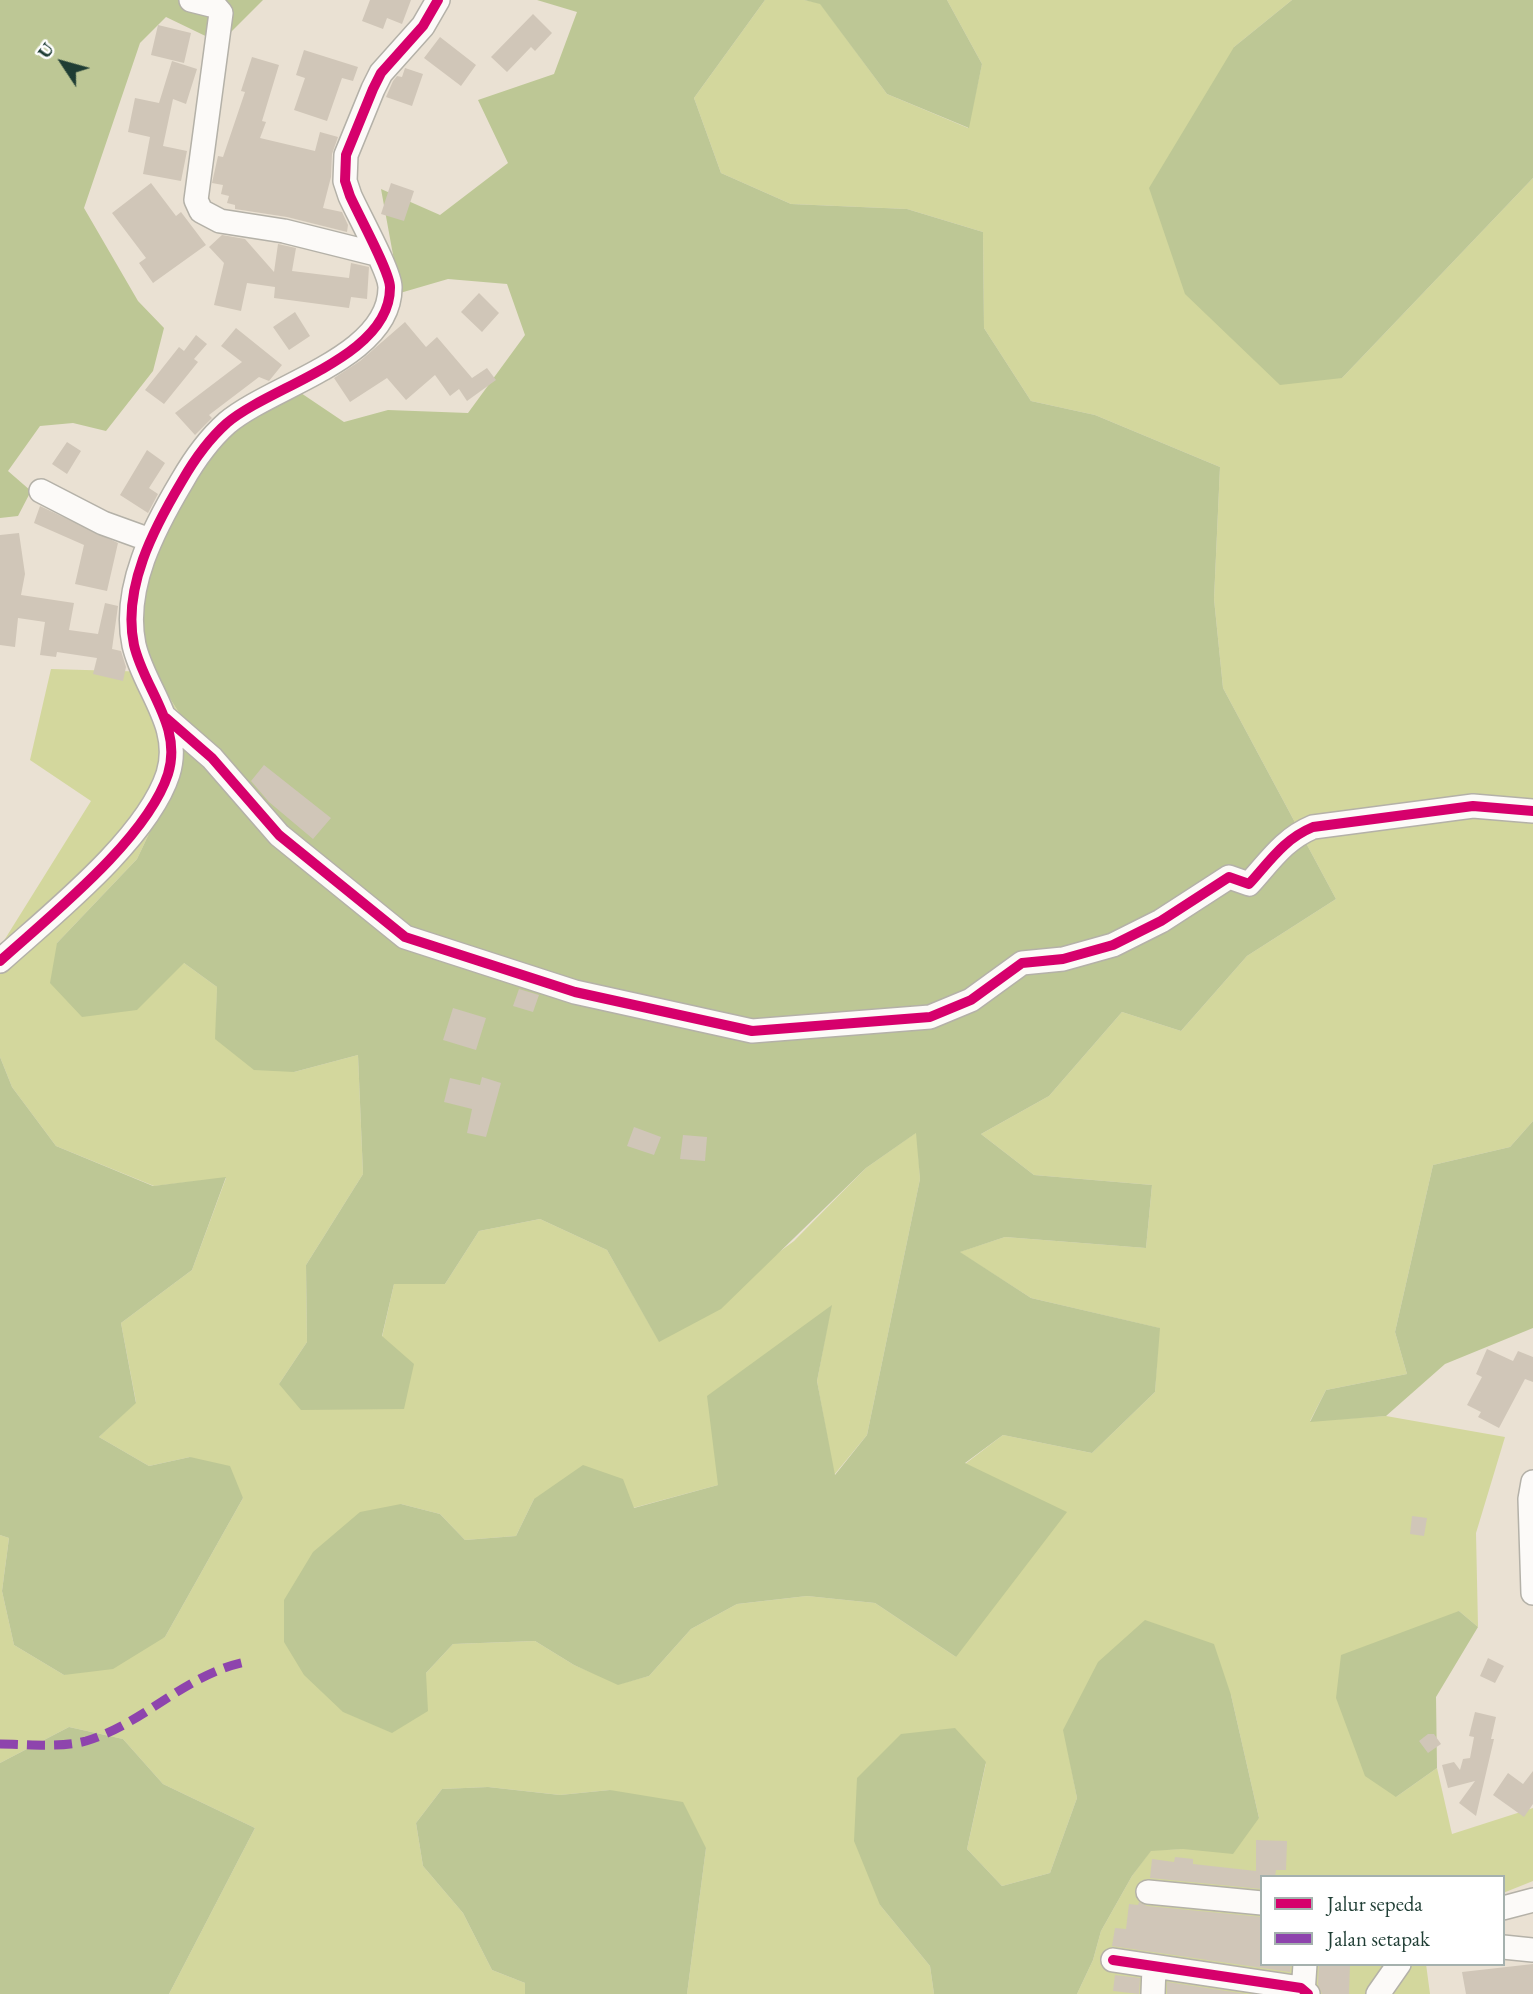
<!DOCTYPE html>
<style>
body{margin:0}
#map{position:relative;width:1533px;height:1994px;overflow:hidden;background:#eae1d3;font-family:"EB Garamond",serif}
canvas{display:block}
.legend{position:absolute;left:1260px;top:1875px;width:245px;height:91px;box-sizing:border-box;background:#fff;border:2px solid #a5b1ae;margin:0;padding:9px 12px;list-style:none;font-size:21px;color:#1f3d34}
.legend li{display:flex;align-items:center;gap:14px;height:35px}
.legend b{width:35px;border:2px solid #a5b1ae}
.north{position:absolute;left:28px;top:28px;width:70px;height:70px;-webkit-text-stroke:5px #fff;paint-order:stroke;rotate:306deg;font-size:19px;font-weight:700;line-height:28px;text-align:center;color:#1f3d34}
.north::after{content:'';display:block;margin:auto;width:24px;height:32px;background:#1f3d34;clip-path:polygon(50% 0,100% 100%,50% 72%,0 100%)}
</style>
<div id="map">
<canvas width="1533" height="1994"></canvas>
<ul class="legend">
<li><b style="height:9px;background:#d6006c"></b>Jalur sepeda</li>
<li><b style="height:9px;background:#8e44ad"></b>Jalan setapak</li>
</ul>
<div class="north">U</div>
</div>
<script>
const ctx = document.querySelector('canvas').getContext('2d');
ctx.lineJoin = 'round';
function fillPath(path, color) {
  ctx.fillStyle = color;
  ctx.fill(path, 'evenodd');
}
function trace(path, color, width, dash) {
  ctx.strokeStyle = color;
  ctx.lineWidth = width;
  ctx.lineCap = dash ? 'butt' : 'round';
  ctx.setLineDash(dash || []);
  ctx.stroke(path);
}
fillPath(new Path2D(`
 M765,0H804L820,3L887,94L968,128L982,64L947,0H1292L1234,47L1342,378L1533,178V1121L1510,1147L1433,1165L1395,1332L1407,1374L1326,1390L1310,1421L1386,1416L1505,1437L1476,1533L1478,1627L1459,1611L1396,1797L1437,1768L1452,1834L1533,1808V1881L1503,1893V1877H1262V1964H1426L1430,1994H1077L1093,1960L1101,1931L1132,1876L1151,1850L1183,1849L1259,1818L1231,1695L1064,1730L1077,1798L1050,1873L1002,1886L967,1849L986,1763L880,1905L930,1966L934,1994H687L706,1848L610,1790L560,1795L488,1787L442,1789L416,1823L423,1866L463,1913L492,1970L525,1983V1994H169L255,1828L163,1784L123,1739L69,1727L0,1763V1535L9,1538L2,1591L14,1645L64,1675L165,1637L243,1498L190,1457L149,1466L99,1437L136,1402L121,1323L192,1270L226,1178L154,1186L56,1146L12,1087L0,1057V947L91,801L30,760L51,669L153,672L185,722L172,785L137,859L57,943L184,963L217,987L216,1039L294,1072L358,1055L363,1174L306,1265L307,1342L279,1384L382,1337L394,1284H445L479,1231L540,1219L607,1250L659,1341L794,1241L866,1168L917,1132L920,1179L867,1435L834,1475L817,1381L831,1306L718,1485L633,1508L534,1499L516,1536L465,1540L440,1514L401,1504L426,1673L453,1644L535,1641L574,1665L619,1684L649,1676L691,1629L737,1604L807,1596L875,1603L956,1657L965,1464L1003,1435L1092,1453L1155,1392L1159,1328L1031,1298L959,1252L1005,1237L1146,1248L1152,1185L1034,1175L981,1134L1049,1096L1122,1012L1181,1031L1247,956L1336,899L1223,688L1214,599L1220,467L1095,415L1031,401L984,328L983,232L907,209L791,204L721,173L694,98Z`), '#d3d79d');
fillPath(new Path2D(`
 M0,0H263L220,43L166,17L140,43L84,208L138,301L164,328L153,371L106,431L73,423L40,426L8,471L31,491L18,516L0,518Z
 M537,0H765L694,98L721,173L791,204L907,209L983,232L984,328L1031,401L1095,415L1220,467L1214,599L1223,688L1336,899L1247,956L1181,1031L1122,1012L1049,1096L981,1134L1034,1175L1152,1185L1146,1248L1005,1237L960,1252L1031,1298L1160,1328L1155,1392L1092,1453L1003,1435L965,1463L1067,1512L956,1657L875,1603L807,1596L737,1604L691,1629L649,1676L618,1685L574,1665L535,1641L453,1644L426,1673L428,1711L392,1733L343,1712L304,1675L284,1642V1600L313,1552L360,1512L401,1504L440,1514L465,1540L516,1536L534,1499L583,1465L623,1479L634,1508L718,1485L707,1396L832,1305L817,1381L835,1475L867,1435L920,1179L916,1133L866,1168L721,1309L659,1342L607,1250L540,1219L479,1231L445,1284H394L382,1336L414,1364L404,1409L301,1410L279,1384L307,1342L306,1265L363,1174L358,1055L294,1072L254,1070L215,1039L217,987L184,963L137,1010L82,1017L50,983L57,943L137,859L172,785L185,722L153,672L136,604L161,518L215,438L295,389L344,422L388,410L468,413L525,335L507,284L448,279L400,293L381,189L440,215L508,163L478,100L554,74L577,12Z
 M804,0H947L982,64L969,128L887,94L820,4Z
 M1292,0H1533V178L1342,378L1280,385L1185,294L1149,188L1234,47Z
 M0,1057L12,1087L56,1146L153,1186L226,1177L192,1270L121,1323L136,1403L99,1437L149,1466L190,1457L230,1466L243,1498L165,1637L113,1669L64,1675L14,1645L2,1591L9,1538L0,1535Z
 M1533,1121V1328L1445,1364L1386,1416L1310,1422L1326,1390L1407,1374L1395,1332L1433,1165L1510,1147Z
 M1459,1611L1478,1627L1436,1697L1437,1768L1396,1797L1365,1776L1336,1698L1341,1655Z
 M1145,1620L1214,1644L1231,1695L1259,1818L1233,1854L1183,1849L1151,1851L1132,1876L1101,1931L1093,1960L1077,1994H934L930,1966L880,1905L854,1841L857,1778L901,1734L955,1728L986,1762L967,1849L1002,1886L1050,1873L1077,1798L1063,1730L1098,1662Z
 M69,1727L123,1739L163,1784L255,1828L169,1994H0V1763Z
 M488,1787L560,1795L610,1790L683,1802L706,1848L687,1994H525V1983L492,1970L463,1913L423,1866L416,1823L442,1789Z`), '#bdc795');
fillPath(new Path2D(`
 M370,0H411L402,24L387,18L383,29L362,21Z
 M533,14L552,33L535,51L531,47L507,72L491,57Z
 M158,25L191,33L184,63L151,55Z
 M440,37L476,65L461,86L424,58Z
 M304,50L358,67L353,81L342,78L327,121L294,110L305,78L296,75Z
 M252,57L279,65L262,121L266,122L260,138L315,151L320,132L338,137L332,154L331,177L323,208L342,212L348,225L347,232L287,217L235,209V205L227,203L229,196L221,194L223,185L212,183L218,156L223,157L245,92L241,91Z
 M172,61L197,69L186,104L173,99L163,146L187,151L181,181L143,174L150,137L128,132L135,98L159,103Z
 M405,68L423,74L412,106L386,97L393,81L397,76L402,77Z
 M151,183L176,216L181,212L206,245L153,283L139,263L146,258L112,213Z
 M391,183L414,191L404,221L381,214Z
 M222,235L245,239L274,272L278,244L296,248L292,271L349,278L351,263L369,267L367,299L351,297L349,308L274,298L275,287L247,283L241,311L214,305L224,263L209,247Z
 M479,293L499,313L482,332L461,312Z
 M295,312L310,336L289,350L273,327Z
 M405,322L426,347L437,337L472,378L487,368L496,380L467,401L459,389L450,396L435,375L406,400L387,378L350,402L334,378L360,361Z
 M236,328L282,365L269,381L259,377L209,415L212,418L195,435L175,413L242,362L221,346Z
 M196,335L207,344L194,359L198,362L164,404L145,390L179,347L184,351Z
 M67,442L81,451L67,474L52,464Z
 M147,450L165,463L149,488L158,494L148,513L120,495Z
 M40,506L118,543L107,591L75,584L84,545L34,523Z
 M19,533L25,574L21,595L74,603L69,630L98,634L105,603L118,606L112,649L121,651L126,667L123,681L93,674L97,658L57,652L56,657L40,655L45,622L18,618L15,647L0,645V535Z
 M264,765L331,818L313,839L269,802L251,781Z
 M519,989L539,995L533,1012L513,1006Z
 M453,1008L486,1018L476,1050L443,1040Z
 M482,1077L501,1083L486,1137L467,1133L472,1109L444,1102L450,1078L480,1085Z
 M634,1127L661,1137L654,1155L627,1146Z
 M683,1135L707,1137L705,1161L680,1159Z
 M1487,1349L1513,1361L1518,1351L1533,1357V1382L1525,1379L1499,1428L1478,1417L1481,1412L1467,1405L1482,1377L1476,1374Z
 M1412,1516L1427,1518L1424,1536L1410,1534Z
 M1488,1658L1504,1666L1495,1683L1480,1676Z
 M1475,1712L1496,1717L1491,1739H1494L1476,1816L1459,1803L1475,1781L1448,1788L1442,1765L1454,1762L1460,1770L1463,1759L1470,1758L1474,1737L1469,1736Z
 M1428,1734H1434L1441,1744L1428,1753L1419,1741Z
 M1533,1771V1804L1524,1817L1493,1795L1508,1773L1523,1784Z
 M1256,1840L1287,1841L1286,1870H1276L1275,1877H1262V1889L1150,1878L1152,1859L1174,1862L1175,1857L1193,1859V1864L1256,1871Z
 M1139,1902L1147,1906L1262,1917V1964H1291L1290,1972L1112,1946L1115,1928L1126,1929L1129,1904L1138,1905Z
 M1319,1964H1350L1349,1994H1322L1318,1984Z
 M1533,1964V1994H1466L1462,1972Z
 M1115,1975L1140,1978L1139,1994L1113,1991Z
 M1167,1982L1246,1994H1167Z`), '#d0c6b8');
const minor = new Path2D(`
 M191,0L215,6L221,13L196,200L201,211L220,221L284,231L376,254
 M41,491L103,523L150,540
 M166,718L212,758L279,835L405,937L575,992L752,1031L930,1017L971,1000L1022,963L1063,959L1113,945L1161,921L1229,877L1249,884C1270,861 1284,839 1313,827L1473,806L1533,811
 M0,961C51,915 147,839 168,774C183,726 144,689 134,645C122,588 154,528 182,481C194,460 209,439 227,423C272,385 391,357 390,287C390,272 358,214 350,196L345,181L346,155L373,89L381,73L423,26L438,0
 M1533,1482L1530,1499L1533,1593
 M1148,1892L1262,1903
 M1503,1908L1533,1900
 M1503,1947L1533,1950
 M1113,1960L1301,1988L1308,1994
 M1153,1994L1154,1967
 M1303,1994L1305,1964
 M1378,1994L1399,1964`);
trace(minor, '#b4b1a8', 26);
trace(minor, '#fcfaf8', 23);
trace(new Path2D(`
 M0,1744C27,1744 60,1748 86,1741C146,1723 187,1672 250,1661`), '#8e44ad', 9, [18, 9]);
trace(new Path2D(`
 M166,718L212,758L279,835L405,937L575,992L752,1031L930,1017L971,1000L1022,963L1063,959L1113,945L1161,921L1229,877L1249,884C1270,861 1284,839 1313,827L1473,806L1533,811
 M0,961C51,915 147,839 168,774C183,726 144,689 134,645C122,588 154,528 182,481C194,460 209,439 227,423C272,385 391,357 390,287C390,272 358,214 350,196L345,181L346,155L373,89L381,73L423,26L438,0
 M1113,1960L1301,1988L1308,1994`), '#d6006c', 10);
</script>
